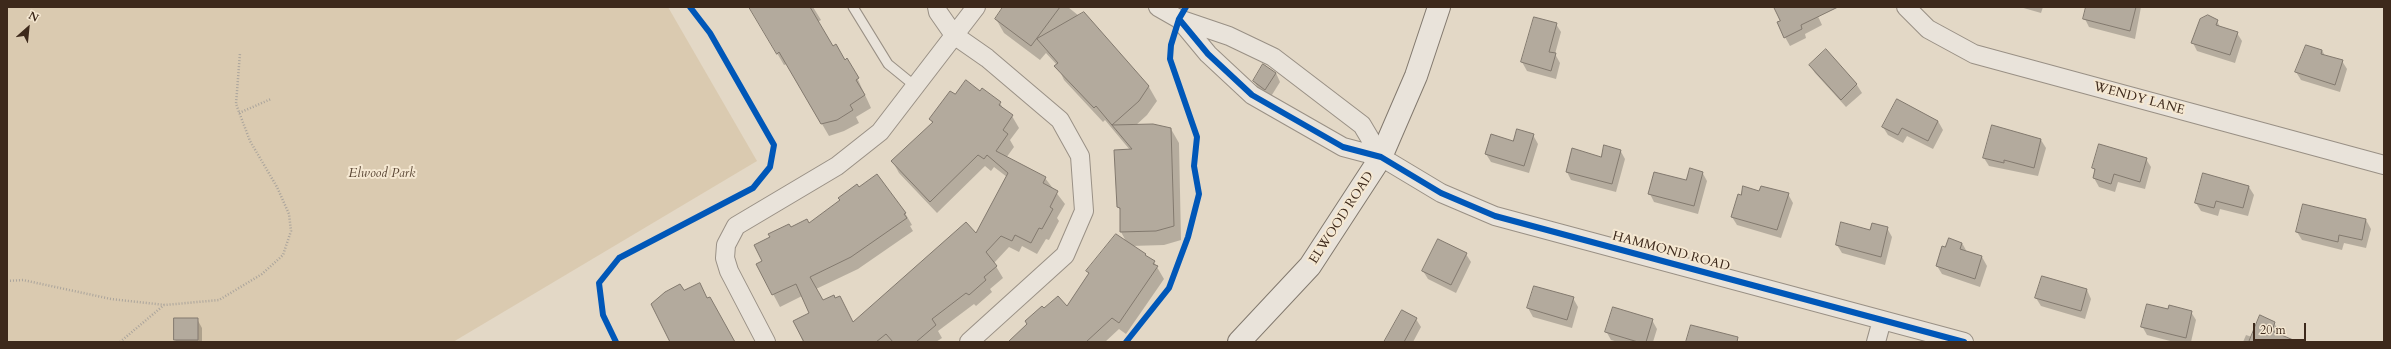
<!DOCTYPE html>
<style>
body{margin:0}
#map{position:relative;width:2391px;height:349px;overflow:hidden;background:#e3d8c6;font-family:Cardo,serif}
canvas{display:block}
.frame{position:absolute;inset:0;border:8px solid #3d291b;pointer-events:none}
.north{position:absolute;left:8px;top:8px;width:40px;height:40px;-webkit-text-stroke:3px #f5e8d2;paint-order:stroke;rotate:27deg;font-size:11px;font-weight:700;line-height:16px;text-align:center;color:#3d291b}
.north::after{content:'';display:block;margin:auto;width:14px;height:18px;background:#3d291b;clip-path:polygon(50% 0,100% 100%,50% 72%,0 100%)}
.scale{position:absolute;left:2253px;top:323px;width:53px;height:18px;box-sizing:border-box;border:2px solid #3d291b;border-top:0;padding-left:5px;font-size:12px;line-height:14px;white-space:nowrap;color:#3d291b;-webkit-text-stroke:3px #f5e8d2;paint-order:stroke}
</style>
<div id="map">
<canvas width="2391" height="349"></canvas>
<div class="frame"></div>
<div class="north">N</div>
<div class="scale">20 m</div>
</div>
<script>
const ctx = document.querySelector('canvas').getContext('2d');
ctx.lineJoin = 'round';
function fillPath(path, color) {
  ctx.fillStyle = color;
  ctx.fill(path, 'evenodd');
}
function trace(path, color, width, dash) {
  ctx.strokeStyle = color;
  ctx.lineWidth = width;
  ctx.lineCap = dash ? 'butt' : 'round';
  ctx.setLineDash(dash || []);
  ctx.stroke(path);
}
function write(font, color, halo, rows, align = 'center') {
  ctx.font = font + ' Cardo,serif';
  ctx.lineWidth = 4;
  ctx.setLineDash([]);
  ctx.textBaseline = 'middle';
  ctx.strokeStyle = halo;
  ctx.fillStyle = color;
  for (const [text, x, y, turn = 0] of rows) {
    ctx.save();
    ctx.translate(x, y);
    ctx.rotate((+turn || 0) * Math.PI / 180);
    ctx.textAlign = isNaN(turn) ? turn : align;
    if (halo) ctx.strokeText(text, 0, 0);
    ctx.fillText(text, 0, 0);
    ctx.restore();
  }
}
fillPath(new Path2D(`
 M7,7H668L757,161L453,342H7Z`), '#dacab0');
fillPath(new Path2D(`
 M750,7H813L821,20L818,22L833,47L854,71L871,108L856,117L859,123L844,131L829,136L787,64L784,65Z
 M1004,7H1068L1079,16L1083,13L1149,87L1157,101L1147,115L1135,126L1171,129L1179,143L1181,240L1164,245L1131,246L1154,262L1164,279L1126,334L1119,329L1105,342H1012L1044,309L1067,308L1089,274L1088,271L1127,243L1121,232V211L1118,207L1130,150L1105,120L1103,122L1064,80L1057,65L1046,53L1040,60L1004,33L996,19Z
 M1780,7H1827L1816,12L1822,25L1805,34L1806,38L1790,46L1785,37Z
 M2020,7H2043L2041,13Z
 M2087,7H2141L2135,39L2089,27L2085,19Z
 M2217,21L2220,27L2237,33L2242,41L2235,63L2197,51L2193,43Z
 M1556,24L1561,32L1555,54L1560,63L1556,79L1527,71L1522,62Z
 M2322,50L2325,56L2342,61L2347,69L2340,92L2301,80L2296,72Z
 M1825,51L1857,85L1862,93L1846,107L1815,73L1810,65Z
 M1276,73L1280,82L1270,98L1259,90L1254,81Z
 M980,92L1000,103L1004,110L1012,116L1019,128L1010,140L1014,147L1006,158L1045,178L1065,204L1057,218L1059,221L1049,240L1046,239L1037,254L1022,246L1019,252L1009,247L994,263L1003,278L990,289L992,292L976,306L974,304L938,331L942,338L936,342H803L795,322L811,314L802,296L780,307L757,264L763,261L791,228L809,224L877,176L905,213L912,225L910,226L913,231L858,269L816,289L823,302L853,323L977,235L1007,177L994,167L991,171L985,166L937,213L899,173L893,162L933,124L930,119L956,95Z
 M1897,100L1938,121L1943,130L1933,149L1907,136L1903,143L1888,135L1883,127Z
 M1533,135L1538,144L1529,173L1491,162L1486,154Z
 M2041,140L2046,148L2038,176L1989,166L1984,158Z
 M1620,150L1625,159L1616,192L1571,180L1567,172Z
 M2146,159L2151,167L2145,189L2118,182L2115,192L2099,187L2094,178L2096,172L2093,168Z
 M1702,172L1707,181L1698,214L1654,202L1650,194L1687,181Z
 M2249,187L2254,195L2248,216L2220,209L2218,216L2201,211L2196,203Z
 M1760,192L1788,194L1793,203L1781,238L1737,225L1732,217Z
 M2304,205L2366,220L2371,229L2366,248L2344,243L2342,250L2302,240L2297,232Z
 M1887,228L1892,237L1885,265L1842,253L1837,245Z
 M1962,243L1967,252L1982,257L1987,266L1980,287L1942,274L1937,266Z
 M1466,254L1471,262L1456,293L1428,279L1423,271Z
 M2087,290L2091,299L2085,319L2041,306L2036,298Z
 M1573,298L1578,307L1572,328L1533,317L1528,308Z
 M2169,310L2191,312L2196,320L2191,342H2174L2147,335L2142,326Z
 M197,319L202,328V342H176L175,339Z
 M1416,319L1421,327L1413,342H1385Z
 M1652,320L1657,329L1653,342H1618L1611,340L1606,331Z
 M2274,323L2279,331L2278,334L2294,342H2243L2246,335L2252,337Z`), '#0003');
const building = new Path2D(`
 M749,7H810L833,46L836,44L845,60L847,58L859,78L856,80L865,95L850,105L853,110L837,120L821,124L779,52L777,54Z
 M1003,7H1060L1031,46L995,19Z
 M1774,7H1838L1801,25L1802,29L1784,38L1777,22L1780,21Z
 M2086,7H2136L2130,31L2083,19Z
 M1084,12L1149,86L1139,101L1112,125L1153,124L1171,128L1174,226L1156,231L1120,232V208L1117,207L1114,150L1132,149L1096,106L1094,108L1054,66L1058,63L1037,39Z
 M2208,15L2218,20L2216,25L2238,32L2230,55L2191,43L2200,19Z
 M1534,17L1557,23L1549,52L1556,53L1551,71L1521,62Z
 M2306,45L2322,50L2321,54L2343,60L2335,85L2295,72Z
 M1826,49L1857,84L1841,100L1809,65Z
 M1263,64L1276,73L1265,90L1253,81Z
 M966,80L980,91L982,88L1001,102L999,105L1013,115L1003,130L1008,134L996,151L1046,177L1043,183L1058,191L1050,207L1053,209L1042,229L1039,228L1031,243L1015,235L1012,241L1001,236L986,252L997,266L984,277L986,280L969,295L966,293L932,319L936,325L916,342H893L886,334L876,342H804L793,321L809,313L796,284L772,295L756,264L762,261L754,245L770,237L768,234L789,224L791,227L807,219L809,223L840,200L838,198L857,184L859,187L877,174L906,213L904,214L907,218L851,257L810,277L823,300L834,295L835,298L840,296L853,322L966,222L976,233L1008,173L987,155L984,159L978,155L930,202L891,161L933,122L929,119L950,91L955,94Z
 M1897,99L1938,121L1928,141L1902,128L1898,135L1882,127Z
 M1992,125L2041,139L2034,168L2004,160V163L1983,158Z
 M1517,129L1534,134L1524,166L1485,154L1491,134L1513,141Z
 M2099,144L2147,158L2140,182L2114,174L2111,184L2093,178L2095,169L2092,168Z
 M1604,145L1621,150L1612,184L1566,172L1572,148L1601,157Z
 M1690,168L1703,172L1694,206L1648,194L1654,172L1686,180Z
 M2203,173L2249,186L2243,208L2216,201L2214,208L2195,203Z
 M1743,186L1759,191L1761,186L1789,193L1777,230L1731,217L1738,194L1741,195Z
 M2303,204L2366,219L2362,240L2339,235L2338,242L2296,232Z
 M1841,222L1870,230L1872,223L1888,227L1881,257L1836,245Z
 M1116,234L1146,254L1145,255L1155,261L1153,264L1158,266L1119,323L1112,318L1086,342H1008L1027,324L1025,321L1042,306L1044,308L1058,296L1067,306L1089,273L1086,271Z
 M1949,238L1962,243L1960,249L1982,256L1975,279L1936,266L1942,246L1945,247Z
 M1438,239L1467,253L1451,285L1422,271Z
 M2042,276L2087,289L2081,311L2035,298Z
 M700,283L707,298L710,297L735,342H670L651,304L665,292L680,284L684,290Z
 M1534,286L1574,297L1567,320L1527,308Z
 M2147,304L2168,309L2169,305L2192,311L2186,338L2141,327Z
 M1613,307L1653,319L1646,342H1638L1605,332Z
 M1402,310L1417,318L1404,342H1384Z
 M2260,315L2275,322L2272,331L2298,342H2249Z
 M174,318H198V340H174Z
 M1691,325L1738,337L1737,342H1686Z`);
fillPath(building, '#b3aa9d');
trace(building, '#82796e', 1);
const service = new Path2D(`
 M853,7L888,64L915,86`);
const minor = new Path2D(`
 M937,7L938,12L954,35L987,58L1060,120L1080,156L1084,211L1065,255L969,342
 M1158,7L1179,19L1229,36L1273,57L1362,125L1381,157
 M1906,7L1928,29L1974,54L2384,165
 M1179,19L1208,54L1252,95L1343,147L1381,157L1441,193L1495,216L1964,342
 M766,342L729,271L725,258L726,245L736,226L837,166L880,132L976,7
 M1876,342L1882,320`);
const secondary = new Path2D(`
 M1239,342L1310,266L1381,157L1416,76L1439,7`);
trace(service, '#999085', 11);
trace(minor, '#999085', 20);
trace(secondary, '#82796e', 24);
trace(new Path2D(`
 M239,113L271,99
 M7,281L23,280L111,299L165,305L219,300L262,274L283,255L291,231L289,214L277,187L250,141L236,104L240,53
 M120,342L164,305`), '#aaa49c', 2.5, [1, 2]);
trace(service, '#e9e3da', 9);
trace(minor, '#e9e3da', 18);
trace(secondary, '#e9e3da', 22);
trace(new Path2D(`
 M1179,19L1208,54L1252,95L1343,147L1381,157L1441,193L1495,216L1964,342
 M616,342L603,315L599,283L619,258L753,188L770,167L774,145L710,33L690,7
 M1126,342L1169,288L1188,237L1199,194L1194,166L1197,137L1170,59L1171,45L1179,19L1186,7`), '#0057b8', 6);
write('13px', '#3d291b', '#f5e8d2', [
 ["WENDY LANE",2139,99,15],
 ["ELWOOD ROAD",1342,218,-57],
 ["HAMMOND ROAD",1671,252,15]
]);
write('italic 13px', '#5b4735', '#f5e8d2', [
 ["Elwood Park",382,174]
]);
</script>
